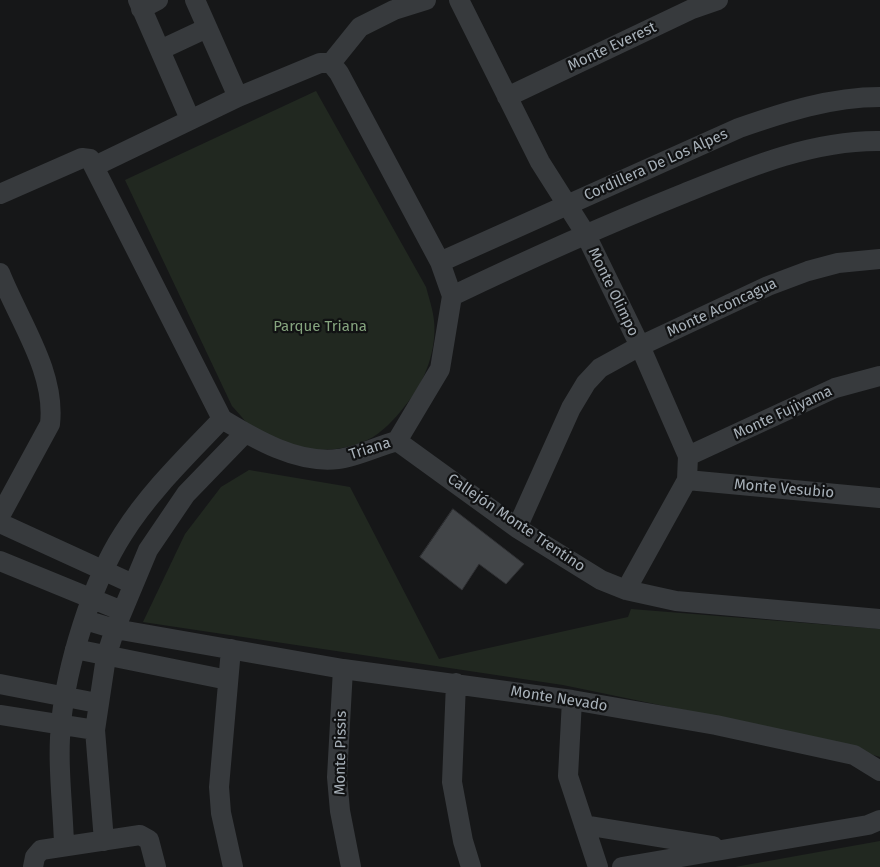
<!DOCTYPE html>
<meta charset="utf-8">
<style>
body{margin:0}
canvas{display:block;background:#161718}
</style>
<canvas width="880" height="867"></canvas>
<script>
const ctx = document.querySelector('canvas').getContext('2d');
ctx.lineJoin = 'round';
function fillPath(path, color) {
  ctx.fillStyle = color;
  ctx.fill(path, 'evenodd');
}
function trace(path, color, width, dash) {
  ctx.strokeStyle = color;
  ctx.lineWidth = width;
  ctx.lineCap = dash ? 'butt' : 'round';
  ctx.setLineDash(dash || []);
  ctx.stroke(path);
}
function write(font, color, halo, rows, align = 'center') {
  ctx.font = font + ' "Fira Sans",sans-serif';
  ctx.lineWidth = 4.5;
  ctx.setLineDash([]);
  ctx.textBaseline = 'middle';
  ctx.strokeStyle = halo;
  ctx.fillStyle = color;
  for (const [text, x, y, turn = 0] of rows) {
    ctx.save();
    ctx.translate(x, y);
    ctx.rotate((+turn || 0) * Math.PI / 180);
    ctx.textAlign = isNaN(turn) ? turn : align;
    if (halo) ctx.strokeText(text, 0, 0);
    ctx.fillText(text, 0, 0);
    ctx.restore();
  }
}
fillPath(new Path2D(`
 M316,91L426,287C429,298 433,310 434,321C437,348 425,382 408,402C398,415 387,428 373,437C338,457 288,452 256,431C247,425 240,414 232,406L125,180Z
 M249,470L350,487L439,659L628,617L631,609L880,629V757L814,737L563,685L143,622L185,534L221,487Z
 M880,841V867H735Z`), '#212820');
const building = new Path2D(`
 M453,509L524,564L506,584L479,564L462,590L420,557Z`);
fillPath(building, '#424548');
trace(building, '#303134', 1);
trace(new Path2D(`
 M138,0L190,119
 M195,0L238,97
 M459,0L540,162L585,233L640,346L688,456L687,480L626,590
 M141,9L158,0
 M160,50L207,28
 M331,63L360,27L394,10L426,0
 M507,97L692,9L718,0
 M0,194L82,158L90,159L222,419C255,439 297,464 338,459C357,457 378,446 397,441L440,369L452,296L440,262L339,73L331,63H320L238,97L95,166
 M440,262L739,128C785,112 831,97 880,97
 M0,273C19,321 56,372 50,424L0,516
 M452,296C527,260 603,226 680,195C744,169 811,140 880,141
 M397,441L517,528L601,580L626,590L676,601L880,619
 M688,456L835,388L880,376
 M687,480L880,498
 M0,523L133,584
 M517,528L571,408L586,383L600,368L640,346L768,286L808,271L838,263L880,259
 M0,561L122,611
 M85,620L115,629L343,669L572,700L716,725L854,755L880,771
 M75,649L228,680
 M231,649L219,787L221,813L233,867
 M343,669L337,777L340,811L351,867
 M456,683L452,782L463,841L471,867
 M0,684L97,703
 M572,700L568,776L598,867
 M0,715L95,730
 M584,825L713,846
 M104,841L95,730L106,657L115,629L148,550L186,494L245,433
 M64,845C63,806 57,763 61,724C66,667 92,582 123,534C150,491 188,455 222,419
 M33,867L35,857L41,850L140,835L149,840L156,867
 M622,867L868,825L880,820`), '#373a3d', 20);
write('15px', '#a8b1b9', '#111213', [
 ["Monte Everest",612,47,-25],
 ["Cordillera De Los Alpes",656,165,-24],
 ["Monte Olimpo",613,292,64],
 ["Monte Aconcagua",722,308,-25],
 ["Monte Fujiyama",783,413,-25],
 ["Triana",370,449,-18],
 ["Monte Vesubio",784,489,5],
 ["Callejón Monte Trentino",516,523,34],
 ["Monte Nevado",559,699,9],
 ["Monte Pissis",341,753,-89]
]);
write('15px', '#85a47e', '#111213', [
 ["Parque Triana",320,327]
]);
</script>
